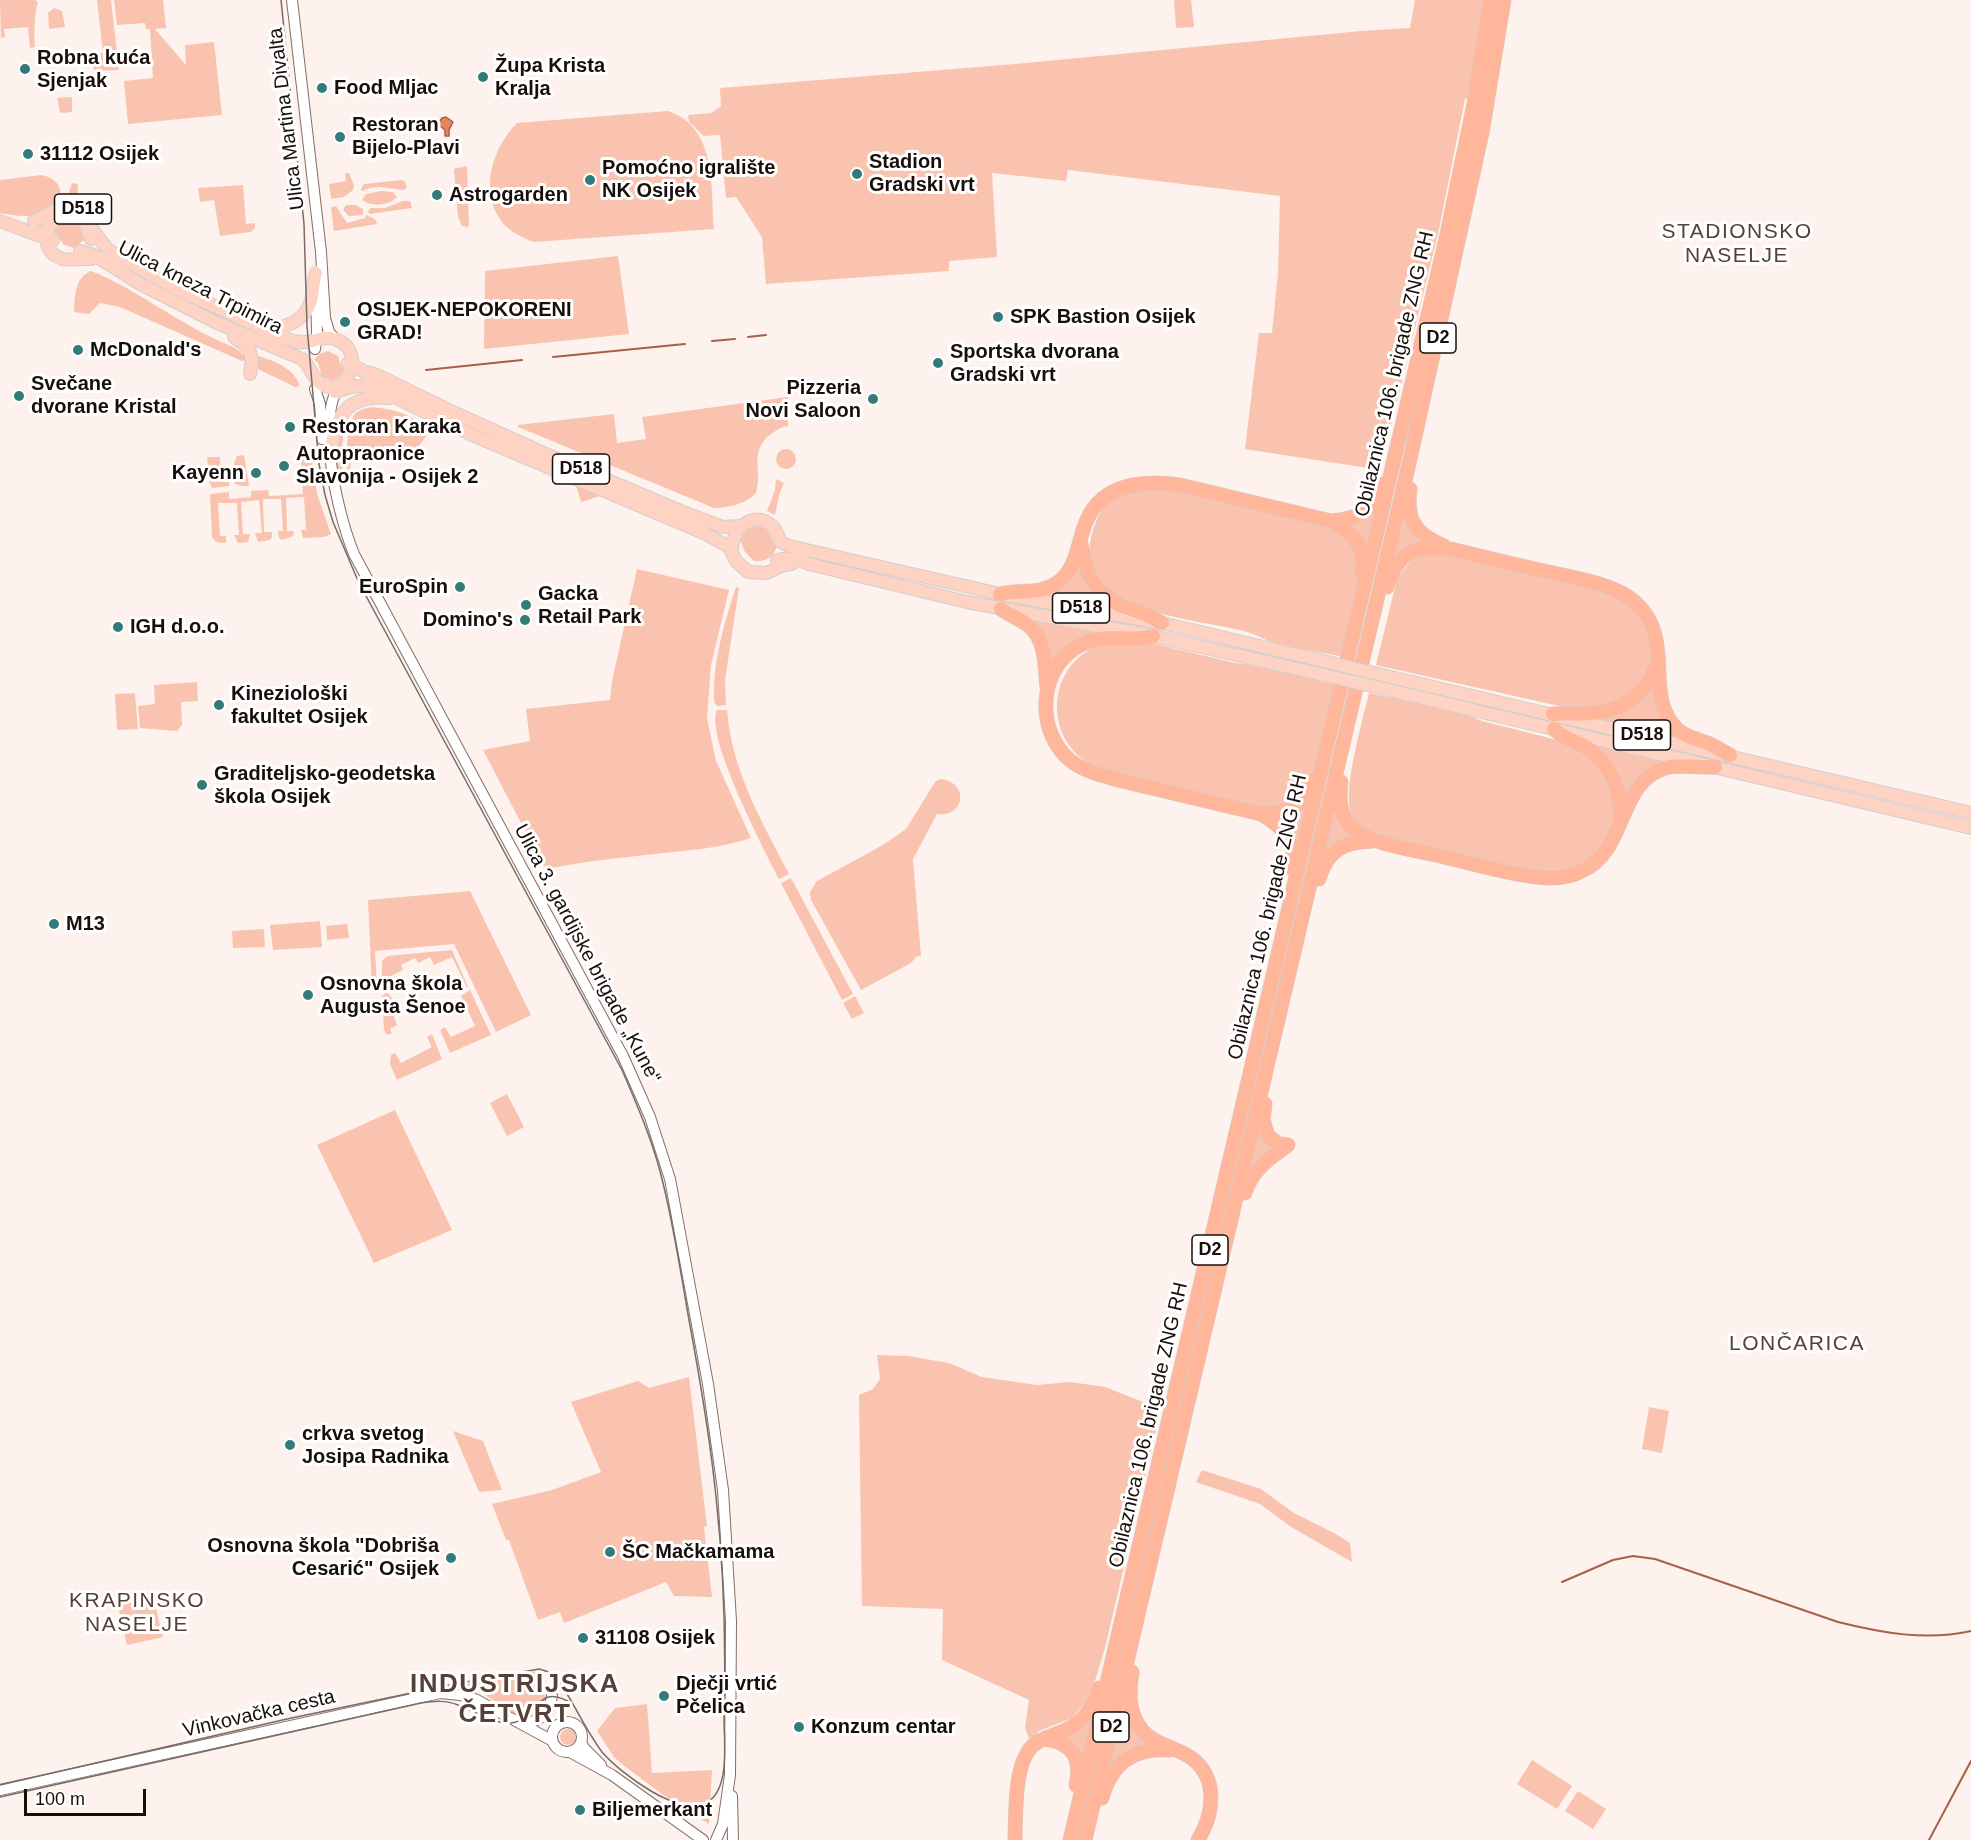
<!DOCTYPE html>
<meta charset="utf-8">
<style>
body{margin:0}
#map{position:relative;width:1971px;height:1840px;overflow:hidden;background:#fdf2ee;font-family:Arial,sans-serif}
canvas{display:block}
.scale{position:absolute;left:24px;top:1789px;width:122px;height:27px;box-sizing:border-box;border:3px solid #180f0b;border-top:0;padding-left:8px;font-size:18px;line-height:21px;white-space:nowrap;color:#180f0b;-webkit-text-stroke:4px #fff;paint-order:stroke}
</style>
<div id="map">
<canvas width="1971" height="1840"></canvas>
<div class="scale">100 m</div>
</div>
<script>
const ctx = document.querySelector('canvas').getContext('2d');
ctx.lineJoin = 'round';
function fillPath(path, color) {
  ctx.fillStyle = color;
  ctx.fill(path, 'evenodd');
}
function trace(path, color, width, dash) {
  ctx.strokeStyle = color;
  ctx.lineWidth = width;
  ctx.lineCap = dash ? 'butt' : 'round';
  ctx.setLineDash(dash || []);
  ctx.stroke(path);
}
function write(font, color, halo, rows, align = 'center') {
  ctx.font = font + ' Arial,sans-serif';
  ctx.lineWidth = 6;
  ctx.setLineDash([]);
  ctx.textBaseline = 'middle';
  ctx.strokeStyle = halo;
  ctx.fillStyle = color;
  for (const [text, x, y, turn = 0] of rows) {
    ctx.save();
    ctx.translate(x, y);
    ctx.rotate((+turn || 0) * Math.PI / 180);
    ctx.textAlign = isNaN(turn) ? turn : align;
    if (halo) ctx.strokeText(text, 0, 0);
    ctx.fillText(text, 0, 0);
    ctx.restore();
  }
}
fillPath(new Path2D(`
 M0,0H35L38,2C34,13 34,36 35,47L30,48L28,27L4,29L5,37L1,38Z
 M97,0H111L119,70L94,71L93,55L103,53Z
 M114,0H163L166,28L155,29L186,65L185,45L214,42L222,115L128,124L124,81L153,78L150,29H146L145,23L117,25Z
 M1174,0H1191L1194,27L1176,28Z
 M1415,0H1486L1471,98L1465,99L1439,229L1392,422L1374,469L1245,449L1259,333H1272L1278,273L1280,196L1068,170L1066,181L992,173L997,257L949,261V271L766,284L762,237L736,197L726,198L720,135L704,136L689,122L688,115L711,113L721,106L720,88L1015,64L1361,31L1410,28Z
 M54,8L62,11L65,27L49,29L48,13Z
 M72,97V112L63,113L60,112L57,98Z
 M668,111C717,127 711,187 714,229L534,242C523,238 510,232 502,222C478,191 493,147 517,123Z
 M467,166L469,225L467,227L462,226L458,217L454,169Z
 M345,173H349L354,185L353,190L344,197L331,199L329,184L346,181Z
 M41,175C71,181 63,207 38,214C26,218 12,215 0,213V180Z
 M402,180L405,182L407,187L404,190C388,189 377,183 362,191L361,189L364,184Z
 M72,183L78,184L77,201L66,202Z
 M243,185L246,224L255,223V228L251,232L220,236L214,200L200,202L198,188Z
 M381,191L393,192L397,197C388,206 372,207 362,200L366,194Z
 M403,201H410L412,208L370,214L368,212L370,208H385Z
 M346,205H356L363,209V215L349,216L343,210Z
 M336,206L347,223L365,218L366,215L375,219L377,224L334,231L331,207Z
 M68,219L78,224L84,240L74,248L64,245L54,231L62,220Z
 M618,256L629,334L484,349L485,271Z
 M91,271C134,288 171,318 213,338C224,344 242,348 247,360L242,361L120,307L100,303L89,314L74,312C75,297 74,278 91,271Z
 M328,351L338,356L341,366L345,368L341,375L333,380L322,377L318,363L314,360L319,354Z
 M258,356C275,361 294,368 300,386L295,387L258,369Z
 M788,397V426C781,427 777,430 771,434C748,452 763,469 756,493C748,503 728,508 714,508L518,427V425L614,414L617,443L646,439L642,417Z
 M372,407C392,409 414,414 428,430L427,435L416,450L407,452L406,450L355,448V453L351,454L350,474L355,475L354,478L349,483C346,468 345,429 354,415C358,410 366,408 372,407Z
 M350,412C341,433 340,460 344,483L337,478C335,449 335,438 350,412Z
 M776 459a10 10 0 1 1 20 0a10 10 0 1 1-20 0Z
 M303,452H310L317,494L331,534L324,537L303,538L301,530H306L304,497L286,498L287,531H294L293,536L282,540L279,538L278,531H283L281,499H263L264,532H272V537L270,540L258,542L255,533H262L259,500L241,502L243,534H250L248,542L238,543L234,535H239L237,503H218L220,536H226V543C219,543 216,543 212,537L210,494L229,492V499L251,497V491L268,490L269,496L303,494L301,456Z
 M244,455L249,486H241L235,484L234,464L237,456Z
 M207,457H220L221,482H229V486L212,488L209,481Z
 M776,479L784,483L779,495L775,515L767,511L775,491Z
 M576,485L599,495L600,496L581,502Z
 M1173,488L1327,523L1347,533L1361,566L1356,603L1344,657C1320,652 1295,649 1272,642C1263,639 1255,634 1247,632C1189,616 1057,614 1097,519C1110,489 1145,489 1173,488Z
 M1378,505L1369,558L1346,523Z
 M1403,509L1426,541L1393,561H1390Z
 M752,526L765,528C771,534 771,541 777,547C772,558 766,562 754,561L745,552L740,540L742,535Z
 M1431,551L1606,591L1639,608L1656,646L1649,678L1620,705L1577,710L1376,665L1397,579L1411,560Z
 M1078,557L1118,611L1036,597Z
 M637,569L729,590L711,665L707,718L716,761L751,838C725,847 700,849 673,852C631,857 589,860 547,869L543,865L483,750L530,741L526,709L610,700L612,681Z
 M736,587L739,588L725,680L726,705L718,706L715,704L714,700C713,660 724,624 736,587Z
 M1026,617L1104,631L1051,669Z
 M1131,641L1151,643L1235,663L1268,667L1319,678V681L1337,685L1317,766L1300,799C1290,803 1280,809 1270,810C1258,812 1241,804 1229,802C1193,793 1106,780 1080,757C1046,728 1050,671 1091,649C1103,642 1117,643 1131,641Z
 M1655,679L1679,739L1593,719Z
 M197,682L198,701L181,702L182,725L177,731L140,728L138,706L155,704L154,685Z
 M135,693L138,729L117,730L115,694Z
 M1369,693L1391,698L1392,695L1460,712L1482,721L1573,744L1604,768L1619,819L1591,863L1549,875L1379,837C1369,832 1359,828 1353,818C1340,795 1363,720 1369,693Z
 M717,710H727C732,771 761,820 789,874L779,879C765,852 704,735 717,710Z
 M1589,741L1672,761L1626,802Z
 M940,779C970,782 965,818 937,814L913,859L921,956H917L911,963L861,990L811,900L810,892L817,881L883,845L906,829L935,782Z
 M1308,799L1299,852L1276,817Z
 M1333,803L1357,836L1322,856Z
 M791,878L853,994L842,1000L781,883Z
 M470,891L531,1015L496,1032L454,944L375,951L377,988H372L368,900Z
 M320,921L322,947L273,950L270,925Z
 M347,924L349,938L327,940L326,926Z
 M264,929L265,947L233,948L232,931Z
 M452,950L468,987L467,988L452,957L434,965L430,957L418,963L415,958L401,965L403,970L391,976L394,982L388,985L382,983V961L387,956Z
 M470,990L491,1035L450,1053L440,1030L445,1027L451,1037L475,1026L461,996Z
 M387,992L394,1001L389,1004L397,1025L390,1029L392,1033L387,1035L384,1030L382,996Z
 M855,996L864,1013L852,1019L843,1003Z
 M432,1034L442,1059L397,1080L390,1064L391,1055L395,1053L401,1063L432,1047L427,1037Z
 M507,1094L524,1127L507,1136L490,1103Z
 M395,1110L452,1230L374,1263L317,1145Z
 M1258,1127L1276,1149L1247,1173Z
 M877,1355L908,1356L949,1363L982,1377L1037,1385L1070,1382L1105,1387L1161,1409L1105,1648L1090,1697L1072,1718L1039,1731L1030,1741L1025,1728L1029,1700L942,1660L943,1609L862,1606L859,1395L873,1389L880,1379Z
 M689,1377L707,1526L704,1527L712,1597L674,1596L666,1582L564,1623L560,1612L538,1620L509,1540H506L492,1504L552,1490L601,1472L571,1402L638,1381L649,1388Z
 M1649,1407L1669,1411L1662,1453L1642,1449Z
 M453,1431L483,1441L502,1490L479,1492Z
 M1202,1470L1261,1489L1294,1513L1334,1533L1350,1543L1352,1562L1291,1527L1260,1504L1196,1482Z
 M152,1592L163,1637L127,1645L117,1601Z
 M536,1671L547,1702C529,1734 506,1707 485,1695C478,1691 470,1689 463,1687L460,1684Z
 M1124,1693L1156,1744L1104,1776Z
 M647,1704L652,1773L712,1770L709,1824L662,1794L623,1765L614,1757L597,1731L615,1708Z
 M1094,1709L1083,1766L1058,1736Z
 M560 1737a8 8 0 1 1 16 0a8 8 0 1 1-16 0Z
 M1532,1760L1572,1786L1557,1809L1517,1784Z
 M1578,1791L1606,1809L1593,1829L1565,1811Z`), '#fac3af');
const water = new Path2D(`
 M446,117L453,122L449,130V136H445V130L440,126L432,127L427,124L439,122L442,118Z`);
fillPath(water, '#e5845f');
trace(water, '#a86146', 1.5);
trace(new Path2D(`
 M748,337L766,335
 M712,341L735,339
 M553,357L685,344
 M426,370L522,360
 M1562,1582L1613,1560L1633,1556L1655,1559L1838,1622C1882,1633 1926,1641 1971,1631
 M1929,1840L1971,1761`), '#a86146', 2);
const secondary = new Path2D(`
 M292,0L321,252L325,318L329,332L336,340
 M315,349L317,334L316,288
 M339,385C316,423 338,515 354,554L623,1056L650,1117L670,1179L708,1384L723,1490L731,1621L730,1775L723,1824L716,1840
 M315,389L320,404L322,439
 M552 1737a15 15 0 1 1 30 0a15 15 0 1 1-30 0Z
 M526,1724C542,1720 550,1712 552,1696
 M581,1742L584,1748L601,1765
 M570,1752L612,1775L703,1840
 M0,1790L440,1693L460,1695L475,1699L551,1740
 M732,1796L733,1840`);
const primary = new Path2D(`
 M0,221L40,236
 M34,221L60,208
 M33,232L43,233L53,240
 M91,239C87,233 87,223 82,218C58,192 27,249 63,259C72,261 82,258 91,259
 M80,251L94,255L142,285L215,322L302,359C311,366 312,379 321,384C350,400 369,344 330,338C320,336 311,344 299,342C277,338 256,325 236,316C201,300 166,285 134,265C125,260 114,255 107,248C102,242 97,236 93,230
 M265,328C285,329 305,321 311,301C313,292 313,282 316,273
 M234,337L249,348L252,360L250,374
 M348,363L363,371L377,375L457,414L548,455L683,512L723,527L741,526
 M366,383L472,435L704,533L729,547L736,561L748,572L767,573L783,565L792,564
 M335,392L355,386L372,387
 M330,457C334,418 345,394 389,398
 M732,552C730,531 753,508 772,526C777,530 778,537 781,542L789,546L1000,594L1162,623L1323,661
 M777,560C789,557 798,559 809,564L967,602L1153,636L1320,674
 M1395,678L1971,813
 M1393,691L1971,828`);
const highway = new Path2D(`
 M1410,489C1406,520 1415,534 1444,546
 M1331,521C1352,533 1367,546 1362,573
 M1081,544L1088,573L1097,588L1119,605L1145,614L1162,623
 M1387,587C1399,550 1415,545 1451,549C1484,557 1516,565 1549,572C1577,579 1613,583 1635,602C1677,639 1642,694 1677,729C1687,738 1698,739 1710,744C1717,747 1723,752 1730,755
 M1000,594C1019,589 1040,595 1057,583C1078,568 1077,543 1086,522C1102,483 1144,480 1180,485L1331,521C1357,519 1375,511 1383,484
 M1001,609C1009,615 1018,618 1026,624C1047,638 1044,665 1047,687
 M1153,636C1123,644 1105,629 1074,649C1037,674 1037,734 1071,761C1085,772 1105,776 1122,781L1261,814C1283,827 1298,841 1292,869
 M1553,714C1566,713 1579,714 1592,713C1622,711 1647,695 1656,665
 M1554,729C1564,739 1576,741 1587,748C1613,765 1620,791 1621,819
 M1341,782C1339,799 1339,816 1353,828C1374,846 1417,850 1444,857C1475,864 1506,874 1537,877C1552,879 1569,878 1582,871C1628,850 1617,783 1665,768C1681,764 1699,768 1715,767
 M1262,814C1290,812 1302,807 1313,780
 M1319,879C1328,849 1344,842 1373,841
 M1265,1104L1263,1120L1268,1136L1279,1144L1288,1145
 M1245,1193C1252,1170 1269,1159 1288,1145
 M1132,1672C1129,1692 1128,1713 1142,1730C1153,1744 1175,1747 1190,1757C1219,1777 1214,1814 1198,1840
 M1044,1739C1072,1742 1082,1758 1076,1785
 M1102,1798C1112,1763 1134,1747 1170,1750
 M1015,1840C1016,1815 1014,1775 1027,1753C1035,1739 1052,1736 1066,1730C1083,1722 1094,1706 1099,1688
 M1070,1840L1447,234L1475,99L1490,0
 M1085,1840L1411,455L1482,133L1504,0`);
trace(secondary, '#866d64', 12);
trace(primary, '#d1cfce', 14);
trace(highway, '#d1cfce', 15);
trace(secondary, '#fff', 10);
trace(primary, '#ffd3c3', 12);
trace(highway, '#ffb69b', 14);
trace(new Path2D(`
 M0,1785L287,1719L454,1684L539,1669L549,1672L557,1678C573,1701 585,1729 602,1752C620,1773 681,1820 709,1801C730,1787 724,1740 724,1718C726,1645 724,1570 716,1497C710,1437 700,1379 689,1320C681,1274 674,1228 663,1183C654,1144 638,1107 622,1070L359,583L333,522L325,495L319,464L307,326L304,224L281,0
 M0,1797L421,1703C434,1701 446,1700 458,1705C475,1711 492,1724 511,1723C541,1720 534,1680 573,1704`), '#766c68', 1.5);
const primaryBridge = new Path2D(`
 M1323,661L1395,678
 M1320,674L1393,691`);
trace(primaryBridge, '#d1cfce', 14, []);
trace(primaryBridge, '#ffd3c3', 12);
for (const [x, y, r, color] of [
 [25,69,6,"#327b78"],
 [483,77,6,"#327b78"],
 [322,88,6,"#327b78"],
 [340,137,6,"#327b78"],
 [28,154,6,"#327b78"],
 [857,174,6,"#327b78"],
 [590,180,6,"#327b78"],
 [437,195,6,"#327b78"],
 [998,317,6,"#327b78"],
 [345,322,6,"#327b78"],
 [78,350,6,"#327b78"],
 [938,363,6,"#327b78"],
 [19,396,6,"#327b78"],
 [873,399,6,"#327b78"],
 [290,427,6,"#327b78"],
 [284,466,6,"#327b78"],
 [256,473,6,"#327b78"],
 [460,587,6,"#327b78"],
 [526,605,6,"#327b78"],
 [525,620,6,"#327b78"],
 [118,627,6,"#327b78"],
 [219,705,6,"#327b78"],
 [202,785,6,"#327b78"],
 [54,924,6,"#327b78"],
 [308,995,6,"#327b78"],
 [290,1445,6,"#327b78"],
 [610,1552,6,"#327b78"],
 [451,1558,6,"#327b78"],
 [583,1638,6,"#327b78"],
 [664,1696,6,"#327b78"],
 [799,1727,6,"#327b78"],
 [580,1810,6,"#327b78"]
]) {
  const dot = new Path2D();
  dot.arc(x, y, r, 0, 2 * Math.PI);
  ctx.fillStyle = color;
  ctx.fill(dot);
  trace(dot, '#fff', 2);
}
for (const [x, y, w] of [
 [83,209,57],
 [1438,338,36],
 [581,469,57],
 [1081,608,57],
 [1642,735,57],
 [1210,1250,36],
 [1111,1727,36]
]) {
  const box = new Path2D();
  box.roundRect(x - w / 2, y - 15, w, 30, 4.5);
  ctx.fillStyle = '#fff';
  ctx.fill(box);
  trace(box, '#180f0b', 1.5);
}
write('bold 18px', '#180f0b', null, [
 ["D518",83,209],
 ["D2",1438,338],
 ["D518",581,469],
 ["D518",1081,608],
 ["D518",1642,735],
 ["D2",1210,1250],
 ["D2",1111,1727]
]);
write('bold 20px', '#180f0b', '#fff', [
 ["Robna kuća",37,58],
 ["Sjenjak",37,81],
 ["Župa Krista",495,66],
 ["Kralja",495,89],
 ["Food Mljac",334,88],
 ["Restoran",352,125],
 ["Bijelo-Plavi",352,148],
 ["31112 Osijek",40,154],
 ["Stadion",869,162],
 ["Gradski vrt",869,185],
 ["Pomoćno igralište",602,168],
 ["NK Osijek",602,191],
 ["Astrogarden",449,195],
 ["OSIJEK-NEPOKORENI",357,310],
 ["GRAD!",357,333],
 ["SPK Bastion Osijek",1010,317],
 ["McDonald's",90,350],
 ["Sportska dvorana",950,352],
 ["Gradski vrt",950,375],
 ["Svečane",31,384],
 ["dvorane Kristal",31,407],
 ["Pizzeria",861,388,"right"],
 ["Novi Saloon",861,411,"right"],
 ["Restoran Karaka",302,427],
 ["Autopraonice",296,454],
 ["Slavonija - Osijek 2",296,477],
 ["Kayenn",244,473,"right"],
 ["EuroSpin",448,587,"right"],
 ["Gacka",538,594],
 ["Retail Park",538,617],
 ["Domino's",513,620,"right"],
 ["IGH d.o.o.",130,627],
 ["Kineziološki",231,694],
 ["fakultet Osijek",231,717],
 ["Graditeljsko-geodetska",214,774],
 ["škola Osijek",214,797],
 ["M13",66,924],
 ["Osnovna škola",320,984],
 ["Augusta Šenoe",320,1007],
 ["crkva svetog",302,1434],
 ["Josipa Radnika",302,1457],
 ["Osnovna škola \"Dobriša",439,1546,"right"],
 ["Cesarić\" Osijek",439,1569,"right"],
 ["ŠC Mačkamama",622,1552],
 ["31108 Osijek",595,1638],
 ["Dječji vrtić",676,1684],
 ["Pčelica",676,1707],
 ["Konzum centar",811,1727],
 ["Biljemerkant",592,1810]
], 'left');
write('20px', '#180f0b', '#fff', [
 ["Ulica Martina Divalta",287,119,-97],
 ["Ulica kneza Trpimira",200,288,27],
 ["Obilaznica 106. brigade ZNG RH",1395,374,-77],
 ["Obilaznica 106. brigade ZNG RH",1268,917,-77],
 ["Ulica 3. gardijske brigade „Kune“",587,954,62],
 ["Obilaznica 106. brigade ZNG RH",1149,1425,-77],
 ["Vinkovačka cesta",259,1714,-13]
]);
ctx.letterSpacing = '1.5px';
write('21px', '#574038', '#fff', [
 ["STADIONSKO",1737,232],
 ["NASELJE",1737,256],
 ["LONČARICA",1797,1344],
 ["KRAPINSKO",137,1601],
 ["NASELJE",137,1625]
]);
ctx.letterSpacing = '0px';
ctx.letterSpacing = '1.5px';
write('bold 26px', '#574038', '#fff', [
 ["INDUSTRIJSKA",515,1685],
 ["ČETVRT",515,1715]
]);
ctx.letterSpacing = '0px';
</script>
